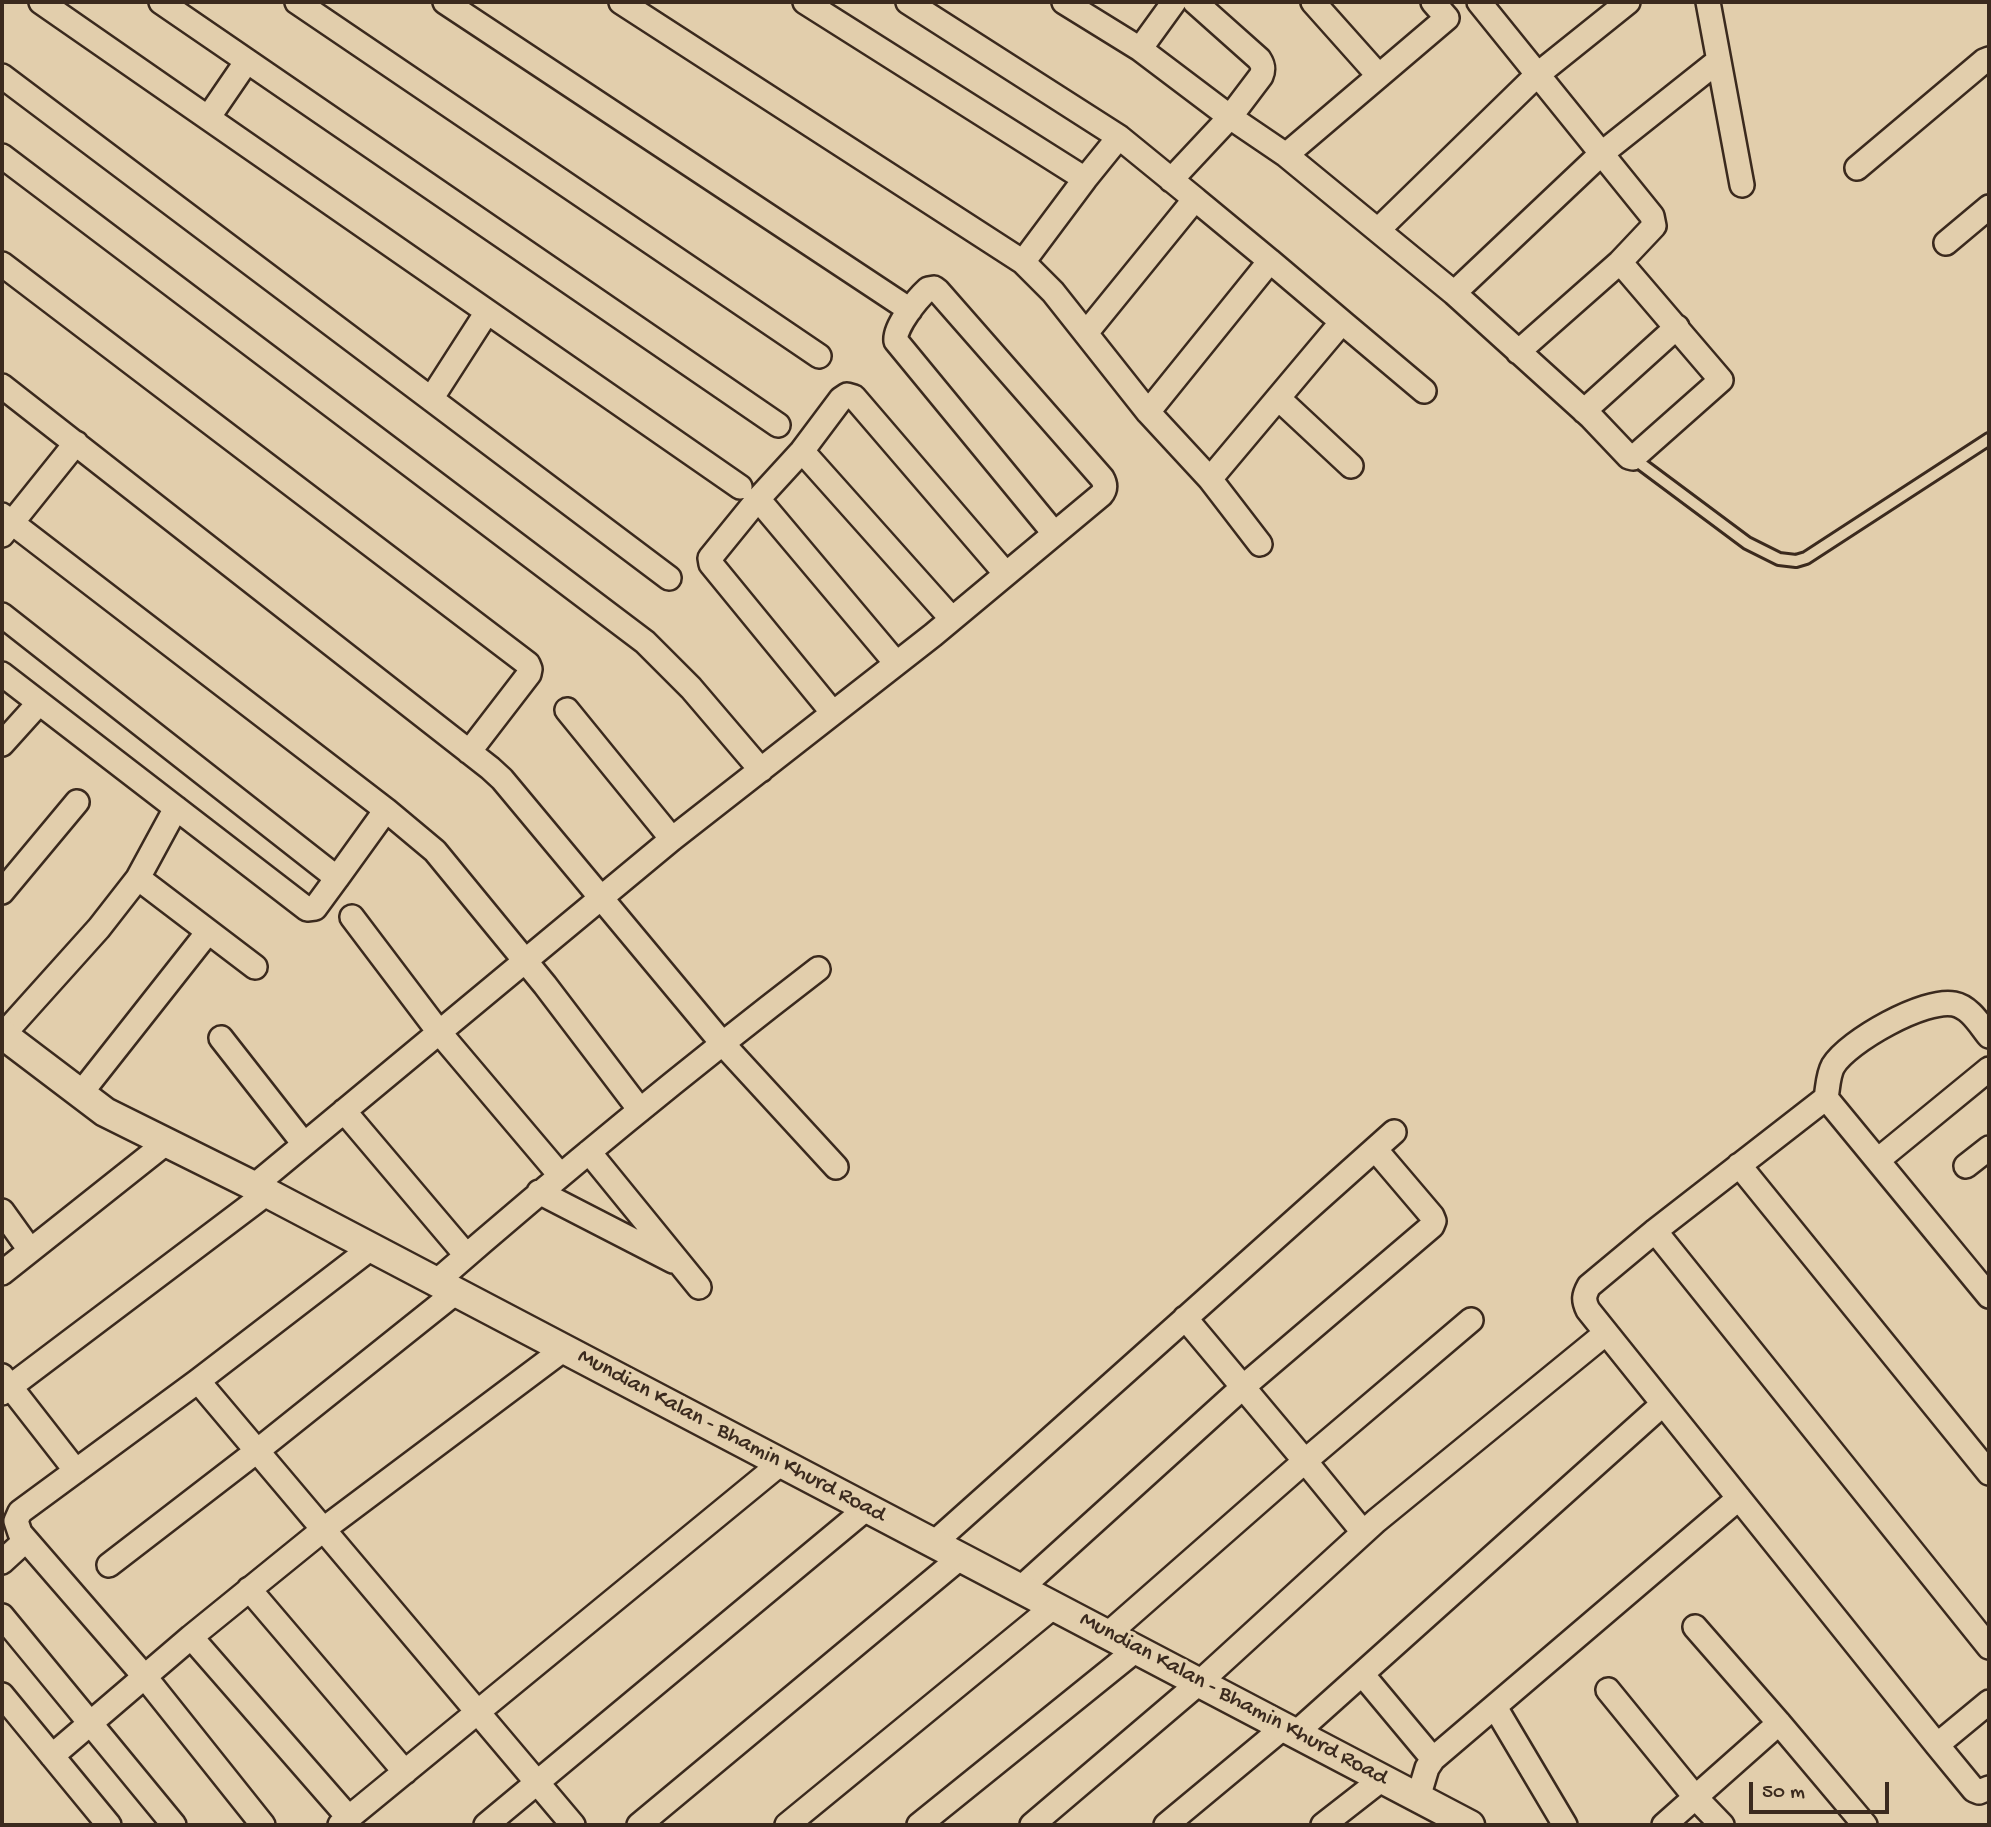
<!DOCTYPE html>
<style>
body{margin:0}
#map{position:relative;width:1991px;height:1827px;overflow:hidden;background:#e2ceac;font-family:"Gochi Hand",sans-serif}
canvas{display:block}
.frame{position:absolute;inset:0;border:4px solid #3b2a1e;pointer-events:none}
.scale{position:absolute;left:1749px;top:1782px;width:140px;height:32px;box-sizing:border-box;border:4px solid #3b2a1e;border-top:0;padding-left:9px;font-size:21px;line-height:24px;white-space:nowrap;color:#3b2a1e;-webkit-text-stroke:5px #e2ceac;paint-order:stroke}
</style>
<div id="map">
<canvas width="1991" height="1827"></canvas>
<div class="frame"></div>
<div class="scale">50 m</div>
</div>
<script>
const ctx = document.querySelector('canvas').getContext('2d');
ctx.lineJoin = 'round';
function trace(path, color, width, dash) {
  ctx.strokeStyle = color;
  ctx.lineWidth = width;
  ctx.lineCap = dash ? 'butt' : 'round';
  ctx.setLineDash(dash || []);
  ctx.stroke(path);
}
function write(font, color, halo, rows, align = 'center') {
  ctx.font = font + ' "Gochi Hand",sans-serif';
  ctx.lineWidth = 7;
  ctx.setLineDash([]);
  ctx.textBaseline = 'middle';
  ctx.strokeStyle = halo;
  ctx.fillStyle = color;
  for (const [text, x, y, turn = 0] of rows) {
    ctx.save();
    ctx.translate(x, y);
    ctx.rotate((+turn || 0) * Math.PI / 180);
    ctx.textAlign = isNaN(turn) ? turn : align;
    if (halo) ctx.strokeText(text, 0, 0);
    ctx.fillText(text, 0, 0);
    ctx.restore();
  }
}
const service = new Path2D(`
 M1633,458L1747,543L1779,559L1796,561L1806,558L1989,439`);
const minor = new Path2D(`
 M41,2L740,487
 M161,2L778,425
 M297,2L819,356
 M445,2L910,310
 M621,2L1023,262L1053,292L1148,412L1210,479L1260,544
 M805,2L1085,179
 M908,2L1119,137
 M1064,2L1140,49L1230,117L1286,155L1454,293L1591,417L1629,457L1633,458L1721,380L1620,262L1654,226L1652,216L1479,2
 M1313,2L1379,76
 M1708,2L1742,185
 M1140,49L1174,2
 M2,76L669,578
 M208,118L247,61
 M1286,155L1447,18L1433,2
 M2,156L645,642L691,688L761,770
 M1857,168L1984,61L1989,59
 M1171,180L1230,117L1261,76C1264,69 1263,65 1259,59L1195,2
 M1195,199L1270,261
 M1378,230L1537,75L1628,2
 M1946,243L1989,207
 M1023,262L1085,179L1119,137L1195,199L1086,333
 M2,264L528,664L530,669L529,674L469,752
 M1454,293L1601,154L1718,61
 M1342,322L1424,391
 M1518,352L1620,262
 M2,386L490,768L502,779L722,1043L836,1167
 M1278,398L1351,466
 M431,399L487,312
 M1584,411L1677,327
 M1148,412L1270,261L1342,322L1210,479
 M802,451L952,619
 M758,499L896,663
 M2,515L386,810L435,851L545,985L640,1110
 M2,535L76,443
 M2,615L337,878L386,810
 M2,674L307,909L315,908L337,878
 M567,710L672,839
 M833,713L711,564L710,558L758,499L802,451L841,399L847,395L854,397L1006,574
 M2,744L39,703
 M138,878L255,967
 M2,892L77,802
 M352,917L439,1032L560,1175
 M2,1036L99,928L138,878L176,808
 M221,1038L304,1144
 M81,1093L208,932
 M1826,1098C1828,1087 1828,1075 1833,1066C1848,1041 1925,998 1954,1004C1970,1007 1980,1025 1989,1036
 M344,1111L466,1255
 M589,1152L699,1287
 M1878,1160L1989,1069
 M1739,1165L1989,1473
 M1966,1166L1989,1148
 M254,1186L672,839L933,635L1101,495C1106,489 1106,485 1102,478L938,291L934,288L928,289C917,299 894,327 896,341L1054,533
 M539,1192L673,1261
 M2,1211L30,1250
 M1655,1231L1989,1647
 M2,1273L167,1142
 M436,1282C560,1174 688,1069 818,969
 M1989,1296L1826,1098L1655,1231L1589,1286C1584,1295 1583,1300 1588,1310L1937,1745L1974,1790L1979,1792L1989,1788
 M1185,1318L1305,1461L1363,1532
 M2,1376L76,1471
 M198,1381L573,1825
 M2,1393L267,1193
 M934,1543L1394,1132
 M2,1562L26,1540
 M109,1565L257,1451L456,1292
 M1021,1588L1243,1387L1432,1226L1434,1221L1432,1216L1375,1149
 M249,1589L405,1772
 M2,1616L174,1825
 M1695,1627L1779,1723L1865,1825
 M1108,1634L1305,1461L1471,1320
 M191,1637L349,1818
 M1362,1674L1433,1759
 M1608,1690L1696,1798L1722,1825
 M2,1695L109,1825
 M1495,1707L1565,1825
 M1296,1733L1663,1404
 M1937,1745L1989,1702
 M52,1756L191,1637L324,1529L564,1349
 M1418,1798L1427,1768L1433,1759L1739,1498
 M263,1825L145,1677L20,1533L16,1521L20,1512L198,1381L371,1248
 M340,1825L781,1463
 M486,1825L867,1508
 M639,1825L961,1557
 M787,1825L1054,1606
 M919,1825L1137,1649
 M1032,1825L1200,1682L1376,1521L1606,1333
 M1166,1825L1284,1727
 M1323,1825L1382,1779
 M1664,1825L1779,1723`);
const tertiary = new Path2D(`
 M2,1034L105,1112L254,1186L1470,1825`);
trace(service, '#3b2a1e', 16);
trace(minor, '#3b2a1e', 28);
trace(tertiary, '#3b2a1e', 33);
trace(service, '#e2ceac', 10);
trace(minor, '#e2ceac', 23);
trace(tertiary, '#e2ceac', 28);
write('23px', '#3b2a1e', '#e2ceac', [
 ["Mundian Kalan - Bhamin Khurd Road",731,1437,28],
 ["Mundian Kalan - Bhamin Khurd Road",1233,1700,28]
]);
</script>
